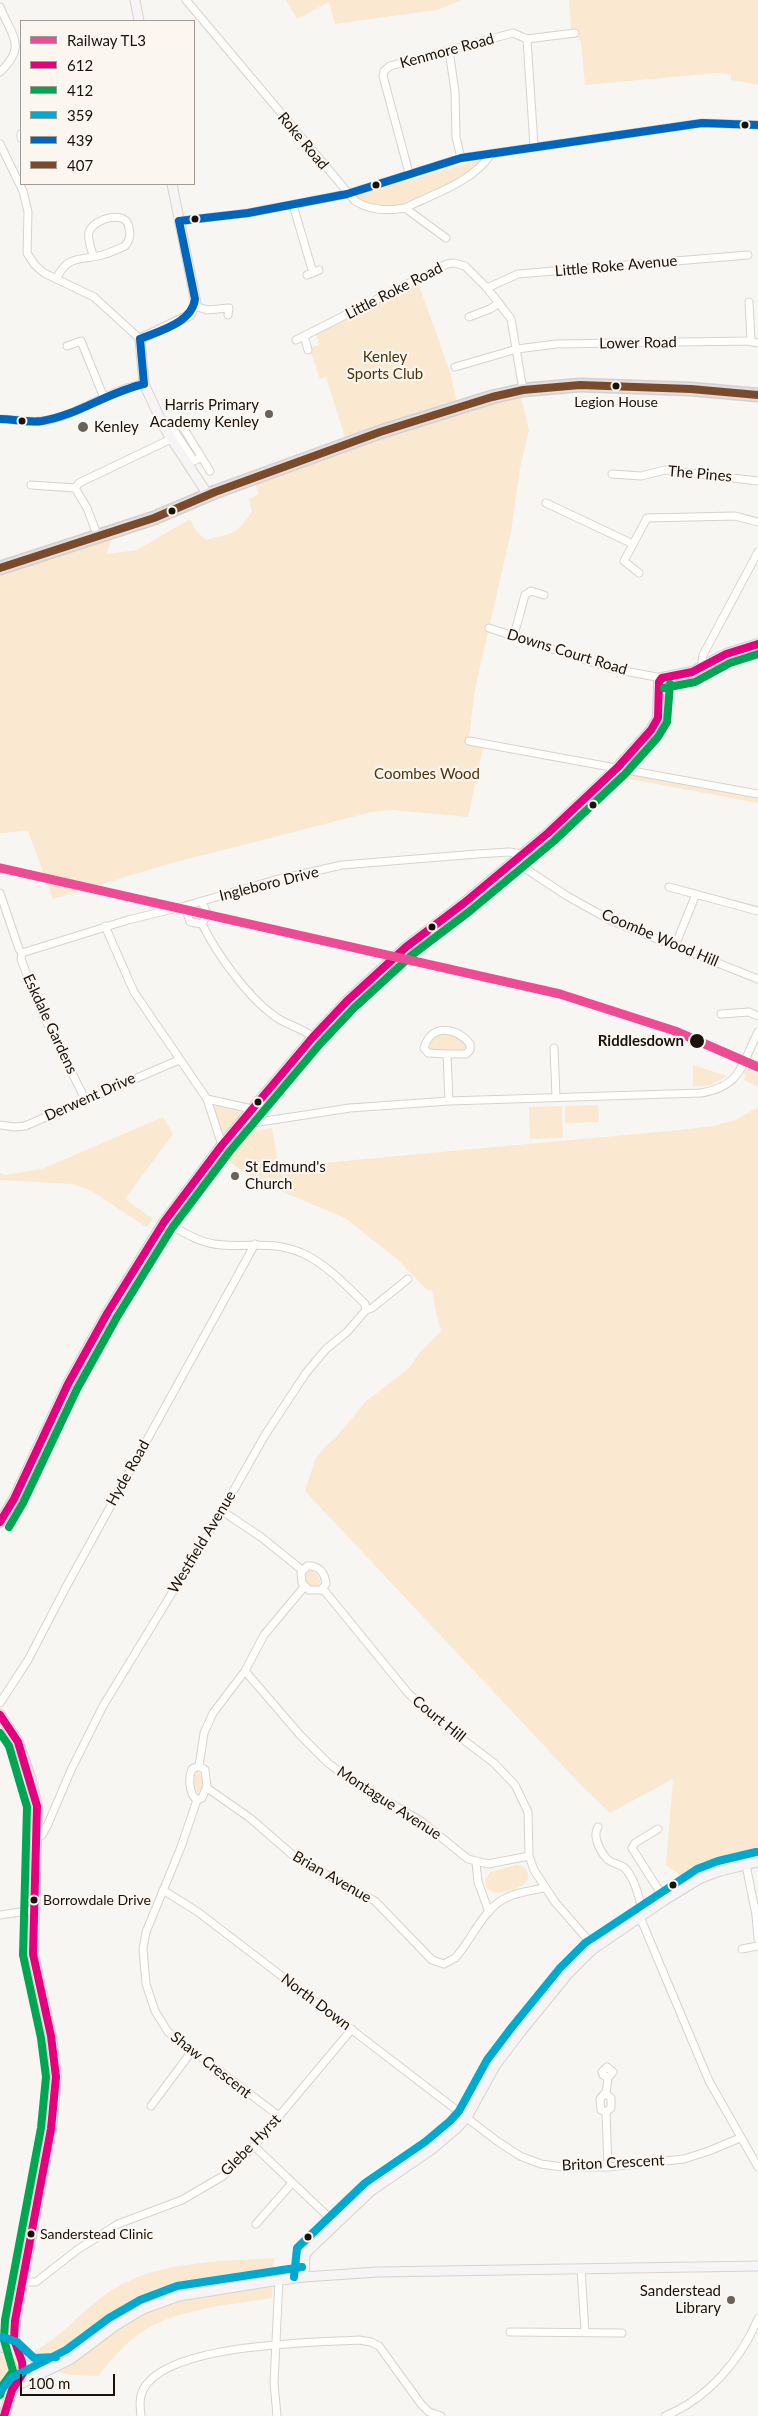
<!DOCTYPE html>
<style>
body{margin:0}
#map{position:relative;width:758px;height:2416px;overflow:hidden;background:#f8f6f3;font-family:Lato,sans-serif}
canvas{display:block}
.legend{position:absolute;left:20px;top:20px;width:175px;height:165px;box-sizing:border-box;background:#fbf6f0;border:1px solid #a19b93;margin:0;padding:6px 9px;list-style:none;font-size:15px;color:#1a1208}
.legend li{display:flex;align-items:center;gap:10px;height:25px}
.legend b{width:25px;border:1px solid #a19b93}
.scale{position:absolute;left:20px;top:2374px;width:95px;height:22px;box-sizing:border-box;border:2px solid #1a1208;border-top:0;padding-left:6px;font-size:15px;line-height:18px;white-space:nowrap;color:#1a1208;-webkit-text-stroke:4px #fbf6f0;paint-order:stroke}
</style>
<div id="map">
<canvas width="758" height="2416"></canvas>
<ul class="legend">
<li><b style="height:6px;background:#ee4b95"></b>Railway TL3</li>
<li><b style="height:6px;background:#e5007d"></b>612</li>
<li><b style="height:6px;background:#00a651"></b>412</li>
<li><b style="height:6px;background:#00a9ce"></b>359</li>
<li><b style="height:6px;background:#0065bd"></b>439</li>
<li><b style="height:6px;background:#7a4b2a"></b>407</li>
</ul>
<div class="scale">100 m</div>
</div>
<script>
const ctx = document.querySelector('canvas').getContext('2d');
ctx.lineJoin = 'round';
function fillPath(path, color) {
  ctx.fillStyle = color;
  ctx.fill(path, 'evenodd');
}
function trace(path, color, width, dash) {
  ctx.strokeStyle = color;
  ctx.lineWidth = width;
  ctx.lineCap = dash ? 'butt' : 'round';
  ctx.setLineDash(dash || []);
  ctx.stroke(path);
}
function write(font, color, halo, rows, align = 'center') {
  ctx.font = font + ' Lato,sans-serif';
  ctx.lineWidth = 4.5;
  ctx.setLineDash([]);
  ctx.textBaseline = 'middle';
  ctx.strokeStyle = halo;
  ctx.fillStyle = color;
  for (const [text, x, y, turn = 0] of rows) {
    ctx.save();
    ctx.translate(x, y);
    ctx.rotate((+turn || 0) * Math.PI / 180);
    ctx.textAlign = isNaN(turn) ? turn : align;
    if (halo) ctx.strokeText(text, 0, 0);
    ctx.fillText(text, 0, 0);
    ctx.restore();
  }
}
fillPath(new Path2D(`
 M286,0H462L437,10L335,24L329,2L297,19Z
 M569,0H758V85L731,80V75L717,73L585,85L581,42L571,28Z
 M479,160L485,163L455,184L405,208L364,207L350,197Z
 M418,282L450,372L457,403L346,441L326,377L320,379L309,348L319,345L316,334Z
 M521,397L529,430L520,468L511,532L475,689L468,745L483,748L468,817L392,810L372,812L168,864L53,899L28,831L0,833V573L112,539L106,554L137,550L190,519L196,531L206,540C234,532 232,538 252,512L249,499L259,494L255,484L385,437L475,410L479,406Z
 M623,772L758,797V803L624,778Z
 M191 914a6 6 0 1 1 12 0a6 6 0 1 1-12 0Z
 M454,1033L466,1043L467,1048L465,1051L431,1053L427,1048C430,1035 442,1034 454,1033Z
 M693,1065L727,1076L711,1085L693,1087Z
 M746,1068L758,1074V1087L744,1080L746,1075L742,1072Z
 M215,1105L243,1112L224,1135L213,1109Z
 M598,1105L599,1122L565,1123V1106Z
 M562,1106L563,1138L530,1139L529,1107Z
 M758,1107V1856L717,1865L684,1878L666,1865L673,1779L610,1813L581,1785L305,1491L315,1460L323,1449L337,1436L365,1402L409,1368L420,1352L441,1331L435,1309L433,1291L427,1290L397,1259L345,1218L252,1179L223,1156L243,1133L272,1128L279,1167L679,1130L714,1126L736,1120Z
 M163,1117L173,1134L125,1199L153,1219L146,1227L92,1191L72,1184L0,1180V1173L5,1175L42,1169Z
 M307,1571C315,1570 319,1575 320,1582L318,1586C309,1587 303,1580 307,1571Z
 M197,1771C206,1777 203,1787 200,1795C194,1789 191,1778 197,1771Z
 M517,1865C522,1866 525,1867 527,1871C535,1887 505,1892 495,1893L486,1888L485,1880L490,1872Z
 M274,2258L272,2298C229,2305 179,2308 142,2332C124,2343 111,2361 98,2376C68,2375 54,2377 33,2352C60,2338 78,2315 102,2297C151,2260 215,2262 274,2258Z
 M0,2352C16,2354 22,2368 13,2381L0,2386Z`), '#fbe8d1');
const street = new Path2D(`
 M186,0L355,201C369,210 388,211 405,208L446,238
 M0,7C11,35 28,46 0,72
 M449,50L455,92L456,137L461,158
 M21,134V138
 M0,144L23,191L28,212L27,253L35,265L44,273L94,297L140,339
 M534,146L527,39L575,33
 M409,173L383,76L384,71L390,66L513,33L527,39
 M293,205L313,273
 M405,208C433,194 473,182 491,154
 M179,221L248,213L347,194L461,158L702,123L758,125
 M307,275L319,270
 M56,279C69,254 79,261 102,255C110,253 118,249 125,246C130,240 131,235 129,228C127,209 94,218 89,232C87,238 91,248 93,255
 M487,288L518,274L748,255
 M749,302L751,341
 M195,306L207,310L229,308L228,315
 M469,317L490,309L499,303
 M304,336L308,350
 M296,340L447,264L454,263L465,266L487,288L511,319L523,390
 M67,346L81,341L104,398
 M455,367L517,349L556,344L747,341L758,343
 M0,419C14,419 28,423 42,421C79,416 108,389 144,384
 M179,421L210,471
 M165,429L171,426L194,461L200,458
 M612,474L641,476L665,470L758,481
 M31,485L75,488
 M546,503L633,544
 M98,537L87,508L75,488L79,483L171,439
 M639,573L624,561L647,518L735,516L758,522
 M489,628L613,669L662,678
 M514,635L525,595L531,591L544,595
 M704,666L702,662L703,655L758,552
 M469,741L758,794
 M514,861L567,896L612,921L758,979
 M669,887L758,911
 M0,893L19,949L22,953L21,959L40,1009L85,1099
 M185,906L190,922L202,924
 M202,924C217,954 246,995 273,1015C285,1025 301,1027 313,1037
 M202,924L207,915L202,901
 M105,926L134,992L207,1099L222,1145
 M675,946L696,894
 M22,953L128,920L185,906L275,880L342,865L477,854L509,852L522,854
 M721,1014L749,1012L758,1016
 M554,1048L556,1097
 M447,1054L428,1053L424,1048C431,1023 457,1027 470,1044V1050L466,1054H447L449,1101
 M207,1099L252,1109
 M241,1122L253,1123L350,1108L449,1101L701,1093C742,1086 741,1065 758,1032
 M0,1125L15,1127L25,1126L179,1060
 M164,1222C180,1230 196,1241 214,1244C245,1249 269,1239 302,1253C326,1264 346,1285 365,1304L366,1310
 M222,1511L261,1537L302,1570
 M307,1566C319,1565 325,1573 326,1584L321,1590H309L302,1583L301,1573Z
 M323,1589L408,1693L437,1720L494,1763L515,1785L528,1812L529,1856L534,1870L555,1902L595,1948
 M245,1671L301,1736L328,1763L355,1783L421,1821L468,1859L488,1864L529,1856
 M0,1703L28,1660L66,1587L255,1244
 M199,1766L204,1733L213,1713L245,1671L264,1635L304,1587
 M207,1788L250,1818L296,1858L375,1901L432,1960L444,1964L455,1958C471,1941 482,1912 502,1900C515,1892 530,1891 544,1888
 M197,1800C189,1794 188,1778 192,1769L199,1766L205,1770L207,1786L202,1798L197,1800L181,1847L146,1932L143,1949L146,1984L155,2011L168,2032L279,2116
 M598,1827C592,1836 600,1851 607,1859C616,1867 623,1861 631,1877C638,1888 639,1902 644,1914
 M658,1829L635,1843L632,1848L665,1900
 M37,1838L42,1835L48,1824L71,1770L103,1706L222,1511L265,1435L306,1373L326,1349L347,1332L366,1310L372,1308L408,1279
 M476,1863L478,1882L489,1912
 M746,1865L756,1915L758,1939
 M163,1890L198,1912L497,2141L520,2156L541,2164L562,2167H608L684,2159L709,2151L740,2138
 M0,1915L33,1910
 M640,1917L709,2081L758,2167
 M742,1949L758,1946
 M606,2093L608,2078L603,2075L602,2072L607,2067L613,2072L608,2078
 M151,2106L192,2051
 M606,2112L601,2110L600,2099L605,2093L611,2098V2108L606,2112L608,2167
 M254,2146L336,2224
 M256,2224L292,2183
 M581,2269L585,2331
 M22,2282H36L77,2250L118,2224L182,2200L223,2176L254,2146L352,2029
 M510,2332L622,2333
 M141,2416C140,2407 139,2398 143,2390C166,2343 312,2343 359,2340L371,2342L379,2346L421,2404L429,2412L441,2416
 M277,2416L274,2383L279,2280
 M665,2416C707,2399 740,2361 758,2319`);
const secondary = new Path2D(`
 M135,0L139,21
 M172,184L196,303L190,315L140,339L144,384L165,429L208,495
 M304,2277L305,2254L311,2248L371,2191L431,2150L457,2128L467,2117L495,2066L520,2033L568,1974L592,1950L665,1900L701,1878L720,1871L758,1862
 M22,2362L30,2368L50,2369
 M16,2386L71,2359L115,2326L143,2309L179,2296L273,2281L304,2277L378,2272L758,2266`);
const primary = new Path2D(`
 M0,1522L14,1499L68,1384L108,1312L164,1222L222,1145L313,1037L347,1001L406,947L464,903L548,833L618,767L651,730L658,718L659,682L662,678L692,672L726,654L758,644
 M0,1715L18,1742L30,1777L37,1806L33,1954L51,2036L56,2077L51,2129L15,2321L14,2339L20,2358
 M0,2340L14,2322
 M0,2346C30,2353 32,2389 0,2391
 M4,2416L12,2390`);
const highway = new Path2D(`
 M0,568L154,518L215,492L380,432L492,397L523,390L580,385L691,389L758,395`);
trace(street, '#d8d2cc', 9);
trace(secondary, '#d8d2cc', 11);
trace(primary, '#d3d1ce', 12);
trace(highway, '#d3d1ce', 15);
trace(street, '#fefefd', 7);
trace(secondary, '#f6f4f5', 9);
trace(primary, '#f0eaec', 10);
trace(highway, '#e6dde0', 12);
trace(new Path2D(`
 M662,678L692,672L726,654L758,644
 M0,1522L14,1499L68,1384L108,1312L164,1222L222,1145L313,1037L347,1001L406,947L464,903L548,833L618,767L651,730L658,718L659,682L662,678
 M0,1715L18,1742L37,1806L33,1954L51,2036L56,2077L51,2129L15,2321L14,2339L22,2362L23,2373L12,2390L4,2416`), '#e5007d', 8);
trace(new Path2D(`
 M664,688L695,682L730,663L758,654
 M9,1527L23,1503L77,1389L117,1317L172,1228L230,1151L320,1044L354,1008L412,955L470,911L554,841L625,774L658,737L667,722L670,684
 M0,1733L9,1746L27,1807L23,1955L41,2038L46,2077L41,2128L5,2320L4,2340L13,2371L3,2385L0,2395`), '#00a651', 8);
trace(new Path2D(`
 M294,2277L297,2248L365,2183L425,2142L450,2121L459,2111L487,2060L512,2027L560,1968L585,1943L697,1869L718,1861L756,1852
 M3,2337L17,2342L34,2358L56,2357
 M0,2392L11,2378L66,2350L109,2318L140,2300L177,2286L302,2267`), '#00a9ce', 8);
trace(new Path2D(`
 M179,221L248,213L347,194L461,158L702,123L758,125
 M140,339C159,331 192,323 195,299L179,221
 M140,339L144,384
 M0,419C14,419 28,423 42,421C78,415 108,392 144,384`), '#0065bd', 8);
trace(new Path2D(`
 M0,568L154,518L215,492L380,432L492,397L523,390L580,385L691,389L758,395`), '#7a4b2a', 8);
trace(new Path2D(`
 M0,868L560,994L675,1031L758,1067`), '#ee4b95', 9);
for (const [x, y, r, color] of [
 [745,125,4.5,"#1a1208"],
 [376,185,4.5,"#1a1208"],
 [195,219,4.5,"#1a1208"],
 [616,386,4.5,"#1a1208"],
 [269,414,5,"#68625a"],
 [22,421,4.5,"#1a1208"],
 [83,427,6,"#68625a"],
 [172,511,4.5,"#1a1208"],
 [593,805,4.5,"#1a1208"],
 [432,927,4.5,"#1a1208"],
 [697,1041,8,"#1a1208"],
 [258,1102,4.5,"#1a1208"],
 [235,1176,5,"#68625a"],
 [673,1885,4.5,"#1a1208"],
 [34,1900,4.5,"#1a1208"],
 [31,2234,4.5,"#1a1208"],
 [308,2237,4.5,"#1a1208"],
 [731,2300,5,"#68625a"]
]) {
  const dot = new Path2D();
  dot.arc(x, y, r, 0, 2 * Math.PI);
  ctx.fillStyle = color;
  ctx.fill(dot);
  trace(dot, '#fbf6f0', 2);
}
write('14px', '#1a1208', '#fbf6f0', [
 ["Legion House",616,402,"center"],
 ["Borrowdale Drive",43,1900],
 ["Sanderstead Clinic",40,2234]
], 'left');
write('15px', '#1a1208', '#fbf6f0', [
 ["Kenmore Road",447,51,-15],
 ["Roke Road",303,141,50],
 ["Little Roke Avenue",616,266,-5],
 ["Little Roke Road",394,291,-27],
 ["Lower Road",638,343,-1],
 ["The Pines",700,474,5],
 ["Downs Court Road",567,652,17],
 ["Ingleboro Drive",269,884,-14],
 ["Coombe Wood Hill",660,938,23],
 ["Eskdale Gardens",50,1024,65],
 ["Derwent Drive",90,1097,-24],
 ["Hyde Road",128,1473,-61],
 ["Westfield Avenue",202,1542,-59],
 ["Court Hill",439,1719,39],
 ["Montague Avenue",389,1803,33],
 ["Brian Avenue",332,1877,30],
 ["North Down",316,2002,37],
 ["Shaw Crescent",211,2065,38],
 ["Glebe Hyrst",251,2145,-46],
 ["Briton Crescent",613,2163,-3]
]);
write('15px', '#4f3308', '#fbf6f0', [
 ["Kenley",385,357],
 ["Sports Club",385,374],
 ["Coombes Wood",427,774]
]);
write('15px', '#1a1208', '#fbf6f0', [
 ["Harris Primary",259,405],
 ["Academy Kenley",259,422],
 ["Kenley",94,427,"left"],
 ["St Edmund's",245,1167,"left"],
 ["Church",245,1184,"left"],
 ["Sanderstead",721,2291],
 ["Library",721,2308]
], 'right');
write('bold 15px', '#1a1208', '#fbf6f0', [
 ["Riddlesdown",684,1041]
], 'right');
</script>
